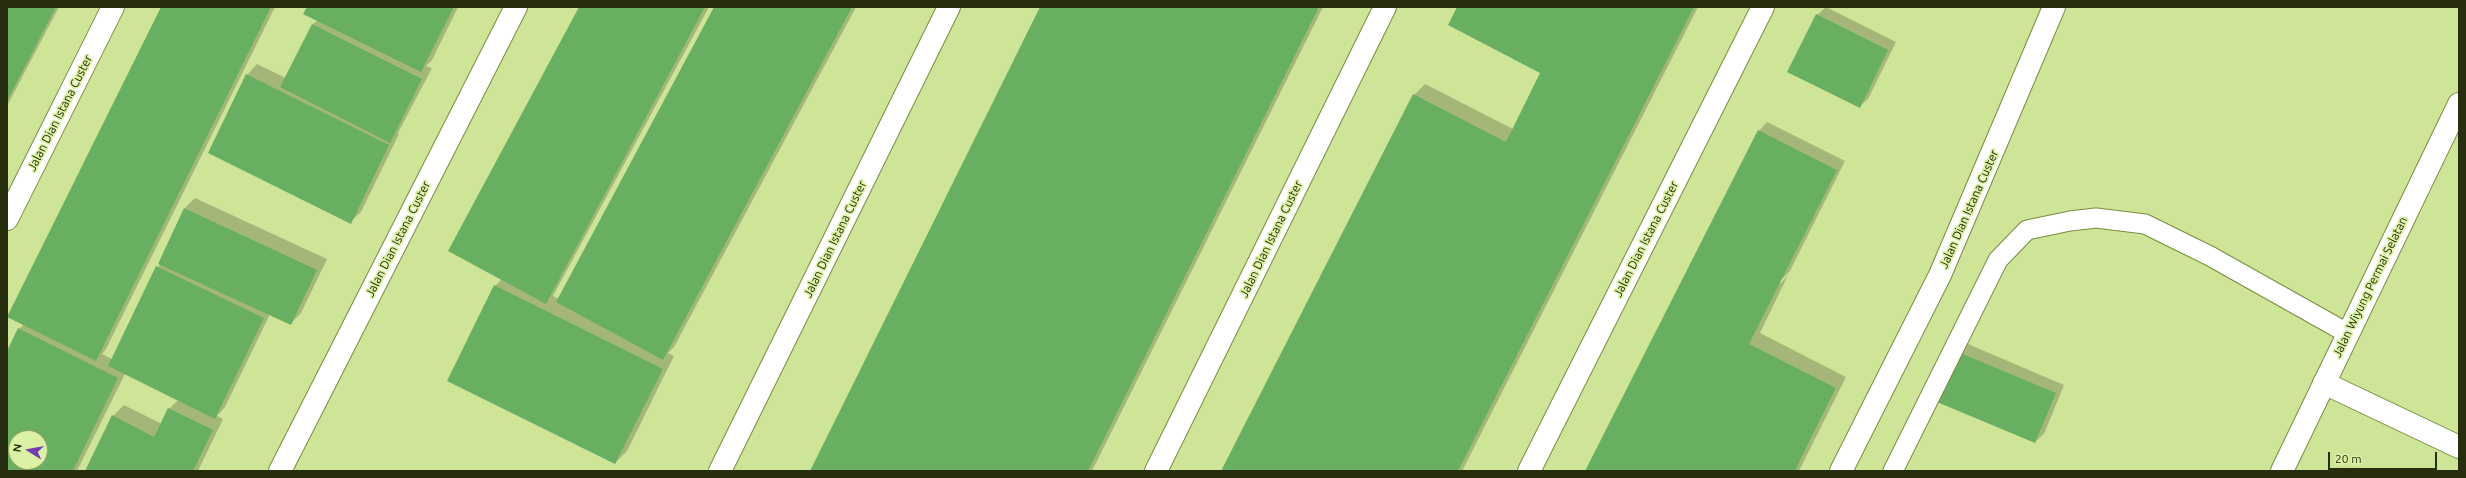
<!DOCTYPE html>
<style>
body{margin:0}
#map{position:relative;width:2466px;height:478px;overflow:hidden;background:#cee598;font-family:Ubuntu,sans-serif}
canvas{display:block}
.frame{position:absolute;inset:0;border:8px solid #262e0f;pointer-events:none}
.north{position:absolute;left:8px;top:430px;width:40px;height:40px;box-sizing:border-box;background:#dbf2a4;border:1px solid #93a468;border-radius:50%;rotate:281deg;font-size:11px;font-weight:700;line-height:16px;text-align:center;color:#262e0f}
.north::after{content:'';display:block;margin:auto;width:14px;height:18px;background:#743cb2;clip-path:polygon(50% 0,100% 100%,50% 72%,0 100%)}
.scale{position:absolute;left:2328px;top:452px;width:109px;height:18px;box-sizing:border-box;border:2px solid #262e0f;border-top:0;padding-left:5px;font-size:12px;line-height:14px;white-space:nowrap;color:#262e0f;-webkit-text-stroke:3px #dbf2a4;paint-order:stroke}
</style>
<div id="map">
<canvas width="2466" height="478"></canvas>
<div class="frame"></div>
<div class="north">N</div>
<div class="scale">20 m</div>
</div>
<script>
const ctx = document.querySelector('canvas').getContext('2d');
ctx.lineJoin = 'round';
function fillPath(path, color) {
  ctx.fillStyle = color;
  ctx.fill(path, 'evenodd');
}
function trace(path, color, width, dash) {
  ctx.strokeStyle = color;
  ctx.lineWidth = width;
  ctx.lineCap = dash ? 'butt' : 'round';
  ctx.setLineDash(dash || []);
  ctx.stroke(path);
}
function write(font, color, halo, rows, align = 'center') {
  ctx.font = font + ' Ubuntu,sans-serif';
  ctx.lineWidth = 3.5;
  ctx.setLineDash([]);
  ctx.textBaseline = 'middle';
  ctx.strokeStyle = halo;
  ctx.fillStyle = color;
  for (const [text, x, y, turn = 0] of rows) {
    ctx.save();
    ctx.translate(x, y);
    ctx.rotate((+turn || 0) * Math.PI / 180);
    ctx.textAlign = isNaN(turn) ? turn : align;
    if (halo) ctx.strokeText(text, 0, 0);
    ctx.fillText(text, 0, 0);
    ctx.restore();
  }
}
fillPath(new Path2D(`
 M7,7H59L7,106Z
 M162,7H275L106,349L102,354L112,359L160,264L184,209L195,198L327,259L301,313L290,324L270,314L225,407L217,416L223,419L198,471H86L113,416L124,405L162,424L169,409L178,400L125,374L77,471H7V353L19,329L24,324ZM16,438H40V462H16Z
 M308,7H458L432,60L426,66L432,68L398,133L399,134L361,212L350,222L247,75L257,64L286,78L313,24L318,20Z
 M580,7H709L553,296L559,299L715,7H856L674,347L668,353L674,356L627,451L615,463L495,286L502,279Z
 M1042,7H1323L1092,471H811Z
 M1459,7H1698L1462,471H1223L1414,95L1425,84L1513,129L1542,72Z
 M1826,7L1896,42L1868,99L1859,107L1817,15Z
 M1767,122L1845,161L1790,271L1780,281V284L1788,275L1760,333L1846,377L1799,471H1586L1759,131Z
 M1968,344L2064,385L2044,434L2035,442L1959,352Z`), '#0003');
fillPath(new Path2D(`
 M7,7H56L7,101Z
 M161,7H271L96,361L7,317Z
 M307,7H454L421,72L303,14Z
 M579,7H705L546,304L448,251Z
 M714,7H852L663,360L556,302Z
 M1040,7H1319L1088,471H810Z
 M1457,7H1694L1458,471H1221L1413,94L1506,142L1540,73L1448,25Z
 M1816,14L1888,50L1860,108L1787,72Z
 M312,24L422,79L390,143L280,87Z
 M246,74L389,145L351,224L208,153Z
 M1758,130L1837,170L1749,344L1836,388L1806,448L1795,471H1585Z
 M184,208L317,270L291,325L158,264Z
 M156,266L264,318L215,419L108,366Z
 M494,285L663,369L615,464L447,381Z
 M18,328L118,378L73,471H7V351ZM16,438H40V462H16Z
 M1958,352L2056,393L2035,443L1937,402Z
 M168,408L213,430L193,471H85L112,415L154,437Z`), '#69af61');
const service = new Path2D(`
 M1893,471L1998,260L2027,230L2070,221L2096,218L2145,224L2210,256L2347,333`);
const minor = new Path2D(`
 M7,219L113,7
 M2324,383L2459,447
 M280,471L516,7
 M720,471L949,7
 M1156,471L1385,7
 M1529,471L1763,7
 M1841,471L1940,275L2054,7`);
const tertiary = new Path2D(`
 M2282,471L2459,104`);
trace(service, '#798d42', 21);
trace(minor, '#798d42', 24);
trace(tertiary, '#798d42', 24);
trace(service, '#fff', 19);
trace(minor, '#fff', 22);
trace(tertiary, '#fff', 22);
write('12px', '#262e0f', '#dbf2a4', [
 ["Jalan Dian Istana Custer",60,113,-63],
 ["Jalan Dian Istana Custer",1969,209,-66],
 ["Jalan Dian Istana Custer",398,239,-63],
 ["Jalan Dian Istana Custer",835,239,-64],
 ["Jalan Dian Istana Custer",1271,239,-64],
 ["Jalan Dian Istana Custer",1646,239,-63],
 ["Jalan Wiyung Permai Selatan",2370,287,-64]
]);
</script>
